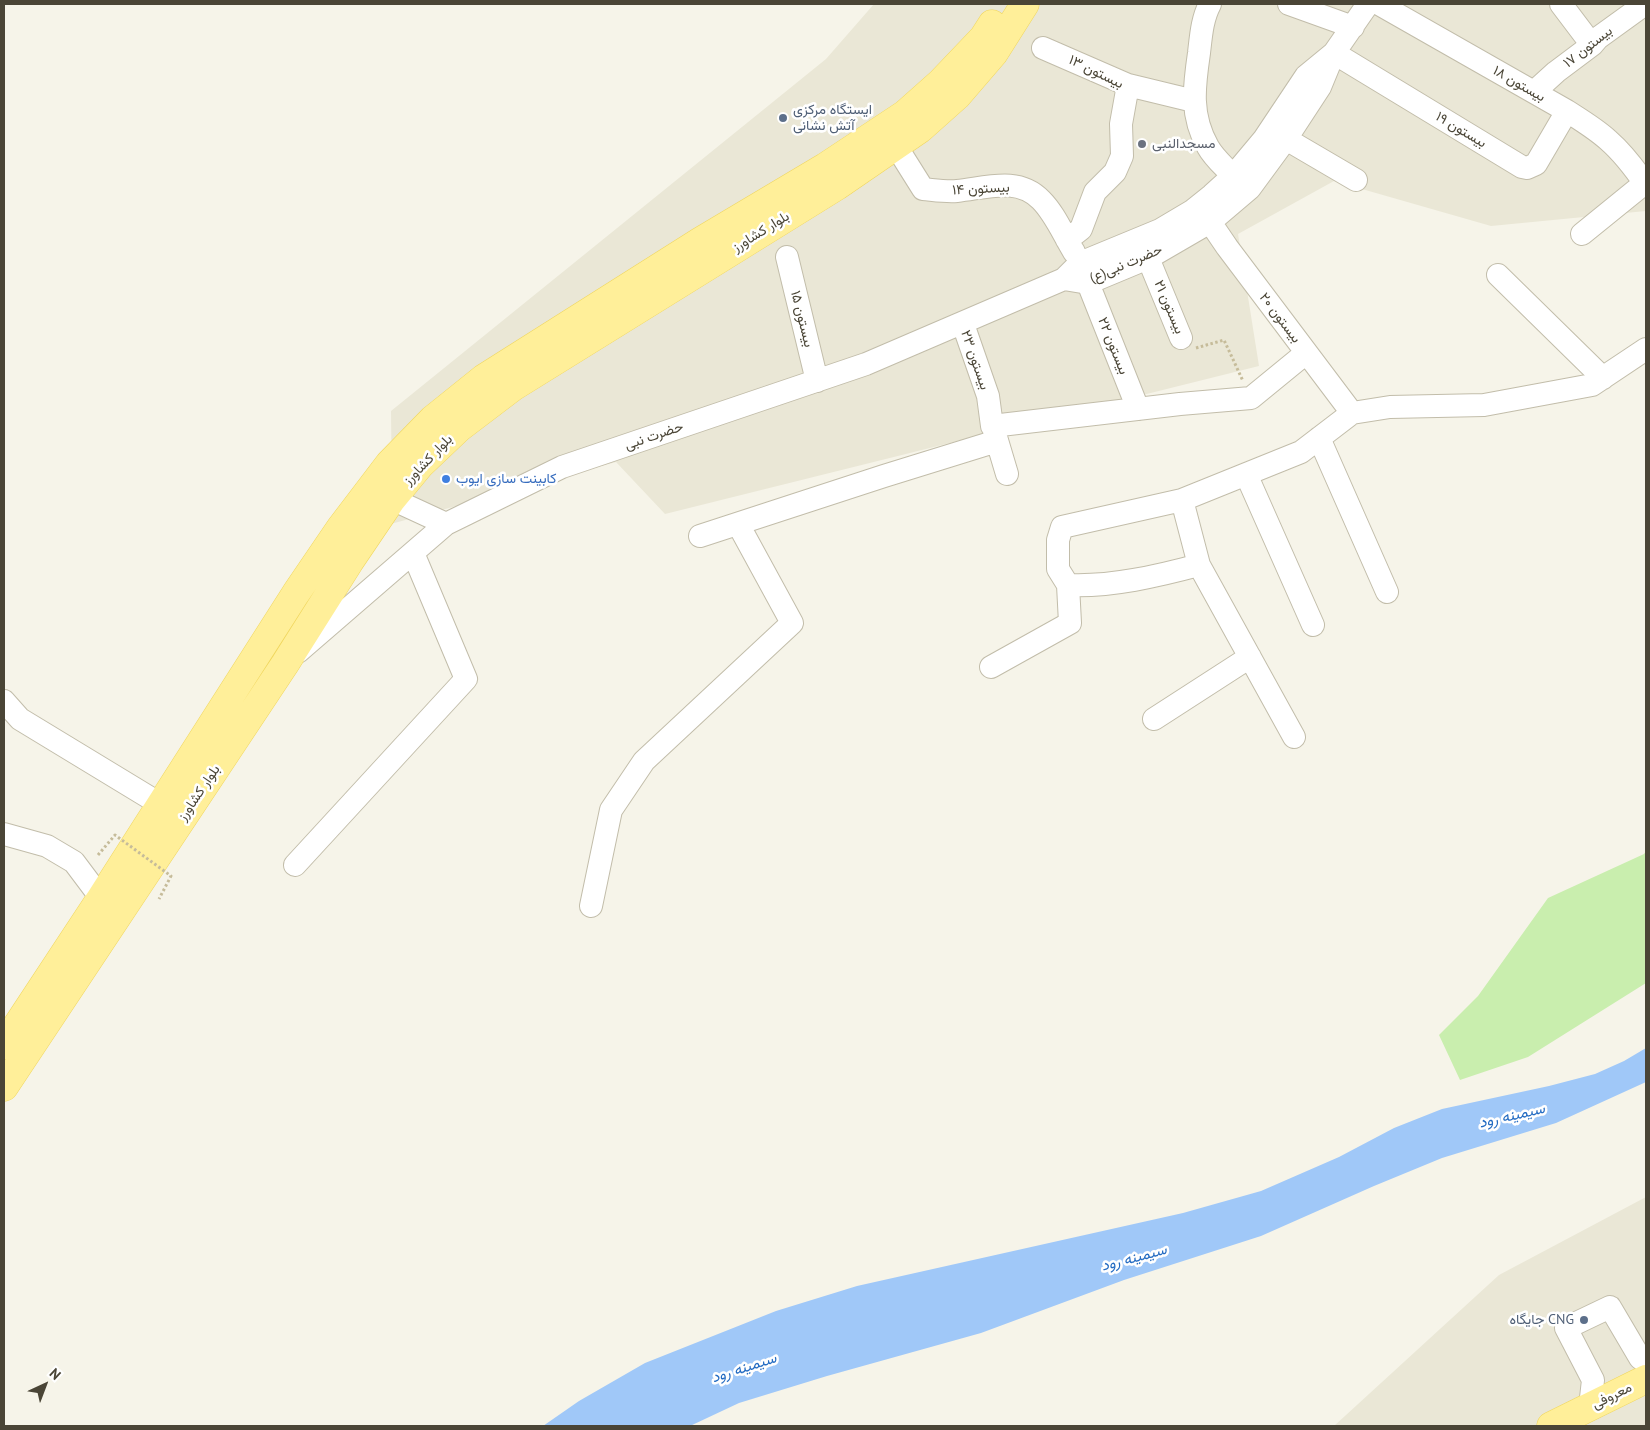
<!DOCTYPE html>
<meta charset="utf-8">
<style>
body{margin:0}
#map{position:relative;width:1650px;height:1430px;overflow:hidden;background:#f6f4e9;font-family:"PT Sans",sans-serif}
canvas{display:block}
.frame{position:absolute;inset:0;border:5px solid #4a4536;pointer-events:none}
.north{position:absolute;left:20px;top:1360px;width:50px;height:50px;-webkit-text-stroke:4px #fff;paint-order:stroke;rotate:43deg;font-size:14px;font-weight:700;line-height:20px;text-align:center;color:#4a4536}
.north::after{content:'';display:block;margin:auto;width:18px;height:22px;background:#4a4536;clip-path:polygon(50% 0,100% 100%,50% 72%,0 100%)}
</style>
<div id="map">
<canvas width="1650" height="1430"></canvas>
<div class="frame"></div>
<div class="north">N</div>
</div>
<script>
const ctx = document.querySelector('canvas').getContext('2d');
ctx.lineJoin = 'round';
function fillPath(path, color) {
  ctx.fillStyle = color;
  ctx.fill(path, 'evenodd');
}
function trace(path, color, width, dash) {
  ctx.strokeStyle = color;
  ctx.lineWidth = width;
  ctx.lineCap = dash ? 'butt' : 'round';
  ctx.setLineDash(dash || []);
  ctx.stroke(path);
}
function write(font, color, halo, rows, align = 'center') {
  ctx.font = font + ' "PT Sans",Vazirmatn,sans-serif';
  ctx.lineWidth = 5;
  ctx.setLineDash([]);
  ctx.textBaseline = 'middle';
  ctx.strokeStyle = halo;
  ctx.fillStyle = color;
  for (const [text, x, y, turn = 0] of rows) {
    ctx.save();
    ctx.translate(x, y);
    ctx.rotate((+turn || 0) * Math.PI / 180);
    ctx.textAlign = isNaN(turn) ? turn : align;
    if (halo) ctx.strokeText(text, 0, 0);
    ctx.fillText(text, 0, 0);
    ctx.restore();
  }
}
fillPath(new Path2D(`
 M874,4H1646V211L1491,226L1334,181L1238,234L1259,366L665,514L616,462L369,530L392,499L391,411L826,59Z
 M1646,1197V1426H1334L1499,1275Z`), '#eae7d6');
fillPath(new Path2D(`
 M1646,851V983L1528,1057L1460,1080L1439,1035L1478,996L1548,898L1644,854Z`), '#c9eeae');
fillPath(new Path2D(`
 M1646,1048V1082L1556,1123L1442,1158L1374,1186L1261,1236L1124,1280L981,1333L827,1376L739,1403L690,1426H543L579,1401L645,1363L776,1311L857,1286L1183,1213L1261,1191L1339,1157L1394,1128L1442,1109L1549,1086L1595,1074L1624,1061Z`), '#a0c8f8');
const minor = new Path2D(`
 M1210,4C1202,19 1201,36 1199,53C1194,87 1190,115 1208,147C1214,158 1225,167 1233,176
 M1289,4L1353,27
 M1379,4L1567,111C1581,120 1596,129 1608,140C1623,153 1635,169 1646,185
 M1561,4L1592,45
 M1043,48L1128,85L1121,124L1122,156L1115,172L1095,192L1081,229L1067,240
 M1334,53L1522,167L1527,168L1536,164L1567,111
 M1128,85L1194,101
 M1534,92L1556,72L1592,45L1598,38L1645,4
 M1286,139L1356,180
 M896,146L923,189C934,190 946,192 957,191C986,188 1018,176 1041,200C1055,214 1063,234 1074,252
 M1210,222L1227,247L1352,413
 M1582,234L1646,182
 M787,257L817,381
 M1148,258L1181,338
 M1498,275L1603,378
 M1064,279L1088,283L1148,258L1210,222L1250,188L1286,139L1320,87L1334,53L1368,4
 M1088,283L1138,409
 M963,324L988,396L992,426L1180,404L1251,398L1306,353
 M993,427L1007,474
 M1319,438L1387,592
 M1246,474L1313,625
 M392,499L446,524
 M1182,500L1199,565C1158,576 1111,587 1068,585L1058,569V540L1062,527L1182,500L1301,452L1352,413L1390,407L1484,405L1592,385L1646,349
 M700,536L884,476L997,441
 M1199,565L1294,737
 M298,652L446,524L562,467L866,364L1064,279L1080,263L1160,230L1192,211L1212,195L1233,176L1264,139L1306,76L1334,53
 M991,667L1070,623L1068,585
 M4,701L20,719L160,804
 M1154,719L1250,657
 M4,834L47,846L74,862L101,898
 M295,865L466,679L413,553
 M591,906L611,810L644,761L792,623L738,524
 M1590,1407L1593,1380L1566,1328L1610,1307L1640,1358L1646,1362`);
const major = new Path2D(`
 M4,1045L101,898L296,593L341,527L389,464L433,419L484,378L699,242L825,167L905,114L941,82L983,38L992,24
 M4,1087L285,664L350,561L392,499L420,465L459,428L513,387L837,186L920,129L957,96L994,53L1025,4
 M1551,1426L1646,1379`);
trace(minor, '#c2bdaa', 24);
trace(major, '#f0d65d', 29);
trace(new Path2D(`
 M1196,348L1224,340L1243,381`), '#c6bc9a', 3, [2.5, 2.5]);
trace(minor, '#fff', 22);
trace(major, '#ffef99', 28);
trace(new Path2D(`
 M98,855L115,835L171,876L159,899`), '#c6bc9a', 3, [2.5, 2.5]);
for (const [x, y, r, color] of [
 [783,118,5,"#5c6f8a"],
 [1142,144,5,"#6b7280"],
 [446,479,5,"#3f7fe0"],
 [1584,1320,5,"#5c6f8a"]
]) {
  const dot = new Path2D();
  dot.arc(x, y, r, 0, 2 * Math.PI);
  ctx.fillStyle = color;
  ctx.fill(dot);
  trace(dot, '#fff', 2);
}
write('14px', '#4a4536', '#fff', [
 ["بیستون ۱۷",1588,47,-38],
 ["بیستون ۱۳",1096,72,26],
 ["بیستون ۱۸",1519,84,30],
 ["بیستون ۱۹",1461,130,31],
 ["بیستون ۱۴",981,189,-3],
 ["بلوار کشاورز",761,232,-32],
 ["حضرت نبی(ع)",1126,264,-23],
 ["بیستون ۲۱",1169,307,67],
 ["بیستون ۲۰",1280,318,53],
 ["بیستون ۱۵",802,319,76],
 ["بیستون ۲۲",1113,346,68],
 ["بیستون ۲۳",975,360,71],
 ["حضرت نبی",654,436,-19],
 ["بلوار کشاورز",428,460,-46],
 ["بلوار کشاورز",199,793,-56],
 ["معروفی",1612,1396,-26]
]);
write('14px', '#4e5e75', '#fff', [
 ["ایستگاه مرکزی",793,110],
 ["آتش نشانی",793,126],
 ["جایگاه CNG",1574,1320,"right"]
], 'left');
write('14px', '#5b616d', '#fff', [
 ["مسجدالنبی",1152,144]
], 'left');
write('14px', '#366cbe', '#fff', [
 ["کابینت سازی ایوب",456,479]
], 'left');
write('italic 15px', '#236bc2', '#fff', [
 ["سیمینه رود",1512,1116,-13],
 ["سیمینه رود",1134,1258,-15],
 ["سیمینه رود",744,1368,-18]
]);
</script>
